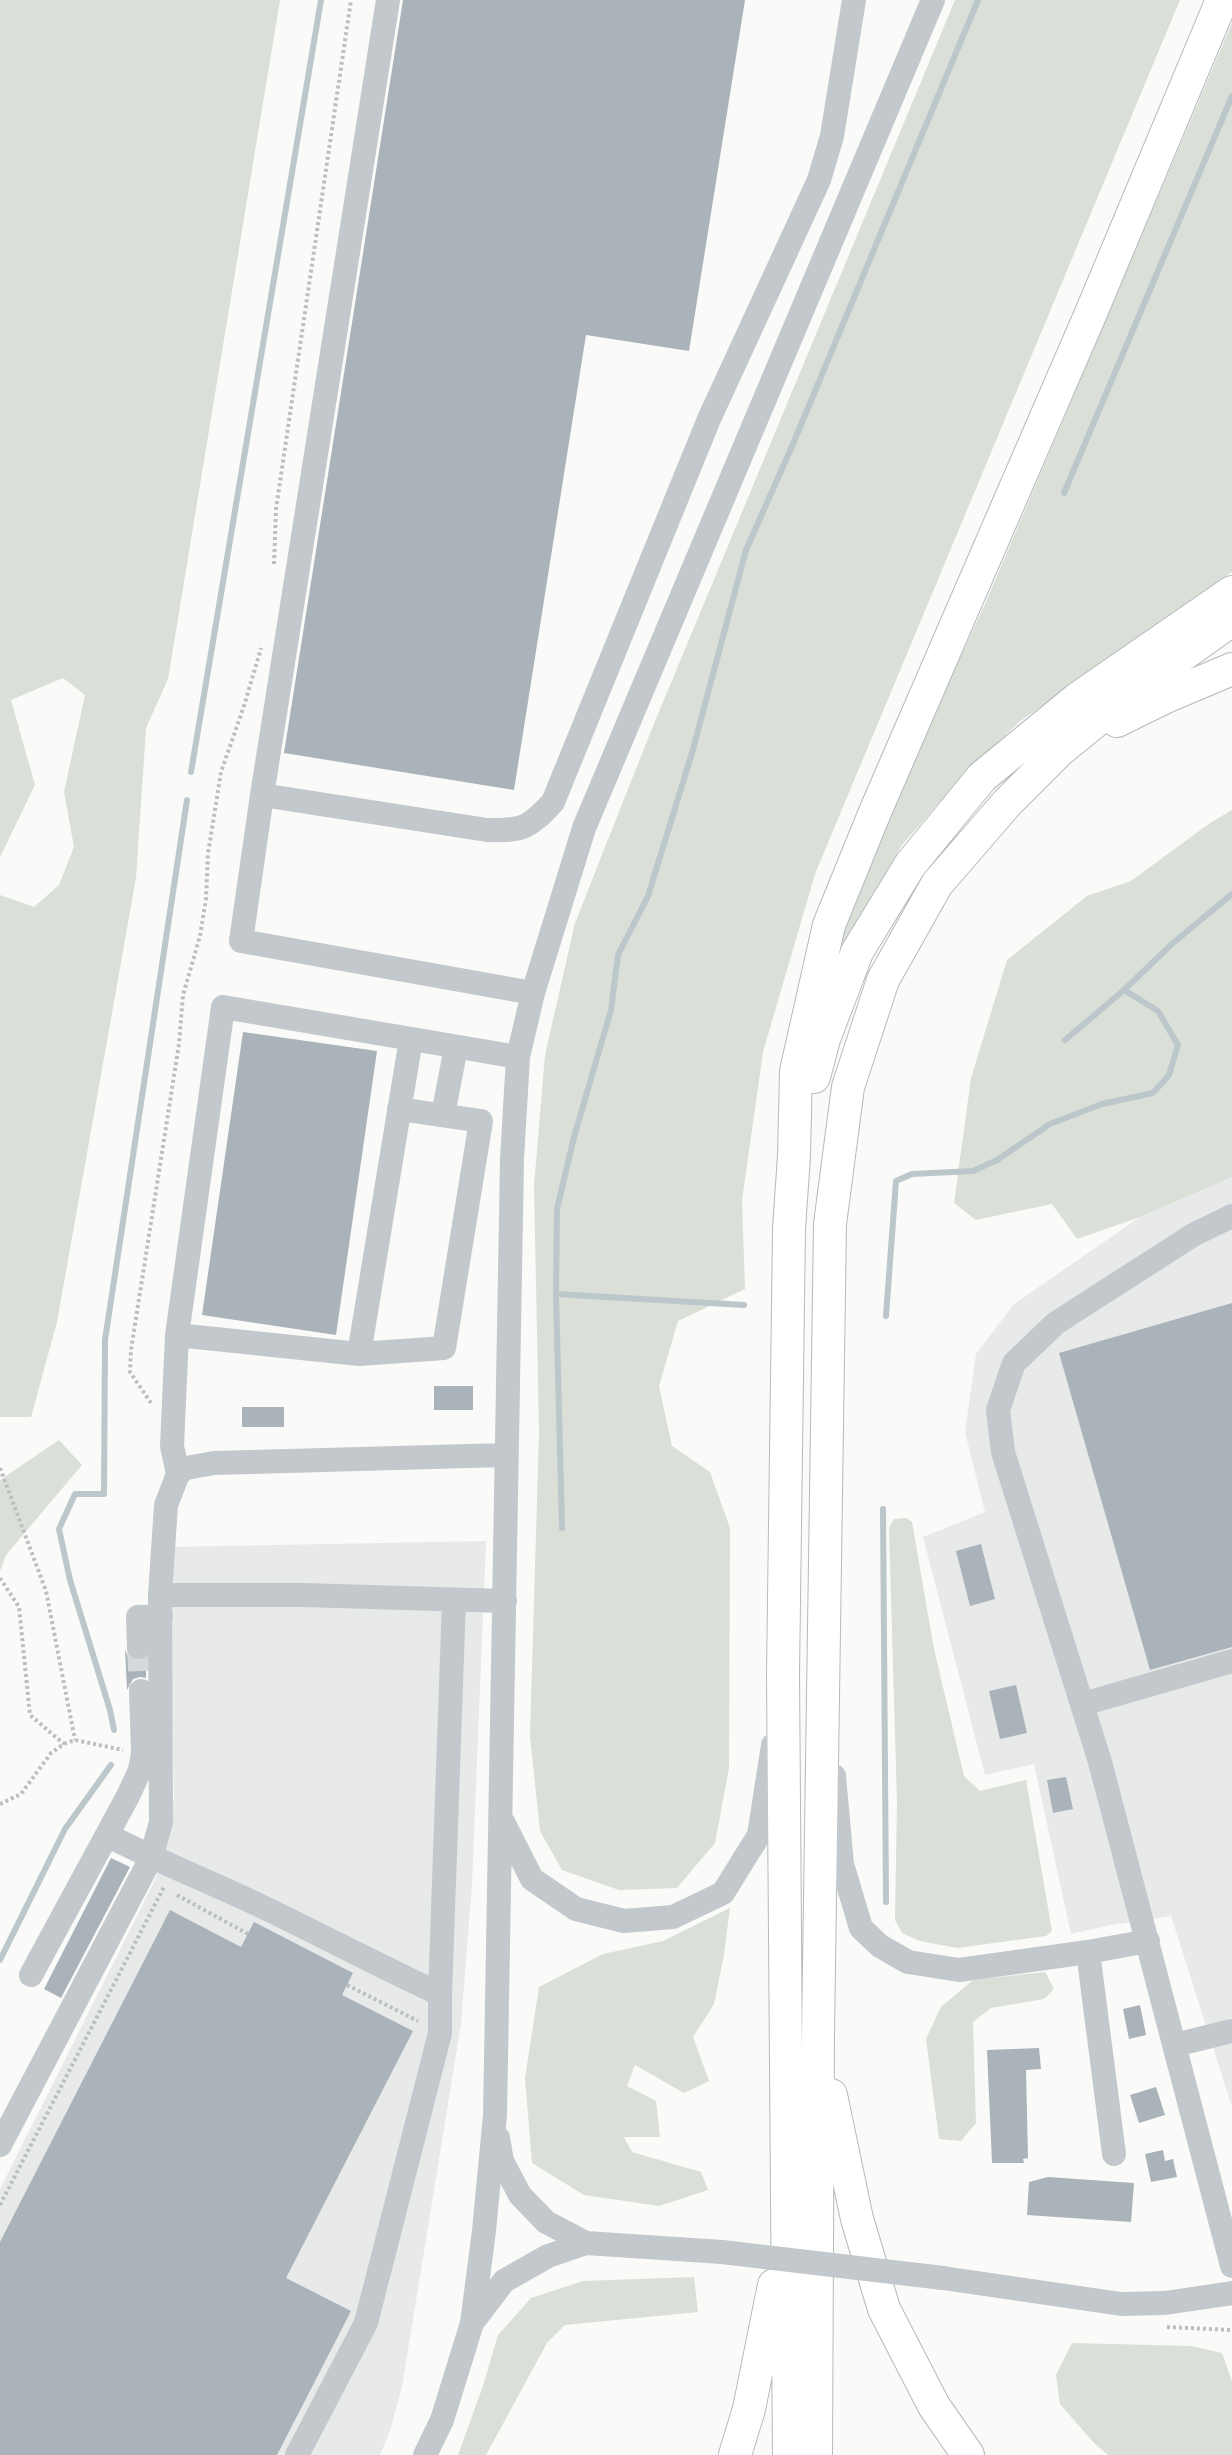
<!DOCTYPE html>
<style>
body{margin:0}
canvas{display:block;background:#fafaf8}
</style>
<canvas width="1232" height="2455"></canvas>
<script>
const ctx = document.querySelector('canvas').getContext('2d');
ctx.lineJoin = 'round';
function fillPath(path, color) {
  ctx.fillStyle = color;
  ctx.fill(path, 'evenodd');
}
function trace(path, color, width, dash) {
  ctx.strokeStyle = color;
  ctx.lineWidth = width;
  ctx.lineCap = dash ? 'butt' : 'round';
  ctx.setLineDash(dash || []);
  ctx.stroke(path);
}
fillPath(new Path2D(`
 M1232,1177V2107L1171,1916L1111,1925L1071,1934L1034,1764L985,1775L923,1537L985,1512L965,1432L976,1354L1014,1304L1140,1217Z
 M486,1541L472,1885L461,2024L402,2387L390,2431L380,2455H0V2189L154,1882L167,1846L174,1798L169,1547Z`), '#e8e9e9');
fillPath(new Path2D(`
 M0,0H280L168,679L146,728L136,878L57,1322L31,1417H0V895L34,907L59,885L74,847L64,792L85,695L63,678L11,700L35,785L0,857Z
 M955,0H1180L815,874L763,1052L742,1200L745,1289L678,1321L659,1386L672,1446L710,1472L730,1528L729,1768L715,1843L677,1888L619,1890L562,1870L540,1831L530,1736L539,1432L534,1185L545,1055L575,923L653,726Z
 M1232,23V572L1019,722L957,782L902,845L826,975L866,861L985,604Z
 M1232,810V1177L1140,1217L1077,1239L1052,1204L976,1220L954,1203L971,1078L1007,960L1087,896L1131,881L1210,823Z
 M59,1440L82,1465L6,1555L0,1571V1480Z
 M906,1518L912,1522L934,1649L964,1776L980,1791L1026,1780L1052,1931L1046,1936L957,1948L920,1941L902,1933L895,1920L897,1802L889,1528L894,1519Z
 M730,1908L724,1955L714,2004L693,2037L709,2081L684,2093L635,2065L627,2086L656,2101L660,2137H624L632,2152L701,2172L708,2190L659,2206L584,2195L532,2163L525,2078L539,1987L603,1954L663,1941Z
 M1045,1972L1054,1989L1044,1999L991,2008L973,2022L976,2123L961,2141L939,2139L926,2039L941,2007L973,1980Z
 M694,2277L698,2312L565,2325L547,2343L486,2455H458L483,2386L498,2335L531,2298L583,2281Z
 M1072,2343L1191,2346L1222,2353L1232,2381V2455H1108L1094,2443L1060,2404L1056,2375Z`), '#dadfd7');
trace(new Path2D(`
 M1064,493L1232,96
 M191,772L321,0
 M1065,1040L1124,990
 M556,1294L744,1305
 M886,1316L896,1181L912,1174L973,1171L997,1160L1050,1124L1102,1104L1153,1093L1169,1075L1178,1045L1158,1011L1124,990L1173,943L1232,894
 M883,1509L886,1902
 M562,1528L556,1294L557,1209L574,1137L611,1010L618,955L648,896L692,753L746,550L793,444L978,0
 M114,1730L110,1710L70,1580L59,1529L75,1494H104L105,1340L187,800
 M0,1960L65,1829L111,1765`), '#bbc7cb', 6);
fillPath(new Path2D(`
 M403,0H745L689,351L586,335L514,790L284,753Z
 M243,1032L377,1051L336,1335L202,1315Z
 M1232,1303V1647L1150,1670L1059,1353Z
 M434,1386H473V1410H434Z
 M242,1407H284V1427H242Z
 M981,1544L995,1599L970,1606L956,1551Z
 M125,1649L127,1655L133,1660L146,1659V1678L140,1677L133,1679L127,1690Z
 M1016,1685L1027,1733L1000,1739L989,1691Z
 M1066,1777L1073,1809L1053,1813L1047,1780Z
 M111,1858L130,1867L61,1998L44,1989Z
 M170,1910L241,1947L254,1922L353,1973L342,1995L413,2031L286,2278L351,2311L277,2455H0V2242Z
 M1140,2005L1146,2035L1129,2039L1123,2009Z
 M1039,2048L1041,2069L1026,2070L1028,2158L1023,2159L1024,2163H992L987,2050Z
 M1156,2087L1165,2115L1139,2123L1130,2095Z
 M1163,2150L1165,2161L1173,2159L1177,2177L1151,2182L1145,2154Z
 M1048,2177L1134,2183L1131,2222L1027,2215L1029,2182Z`), '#aab3b9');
trace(new Path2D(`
 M139,1647L141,1691`), '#d5d9db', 24, [24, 12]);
const major = new Path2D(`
 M1117,721L1168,696L1232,669
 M814,1077L824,1039L857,952L910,865L982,777L1077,699L1232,592
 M831,2095L857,2219L884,2309L934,2406L968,2455
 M735,2455L749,2409L774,2285
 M789,2455L783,1674L789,1229L794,1156L796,1071L829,925L875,812L1091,313L1222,0
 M816,2455L818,2034L830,1224L848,1087L883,980L937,884L1007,803L1060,750L1139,686L1232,620`);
trace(major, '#b5babe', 34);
trace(new Path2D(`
 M274,564L276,509L351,0
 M151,1403L130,1372L131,1350L179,1044L183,995L200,936L206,899L208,854L221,772L244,706L261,648
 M0,1468L46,1591L75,1740
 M0,1578L19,1607L30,1715L64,1744
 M0,1804L21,1794L51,1753L64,1744L75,1740L123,1750
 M177,1895L248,1934
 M347,1985L418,2021
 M0,2205L164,1887L166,1888
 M1167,2327L1232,2330`), '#bbbfc2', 4, [3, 3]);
trace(new Path2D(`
 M388,0L262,795L487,830C523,831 529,828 553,802L709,419L819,180L832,136L854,0
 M262,795L241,941L533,993
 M443,1115L456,1047
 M1232,1216L1193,1235L1056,1323L1014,1363L998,1410L1003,1452L1100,1762L1232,2266
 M177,1335L359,1354L411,1039
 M359,1354L444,1348L481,1121L399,1109
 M178,1474L172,1446L177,1335L223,1007L518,1057
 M160,1595H303L505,1601
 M139,1647L138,1617L161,1616
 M1083,1704L1232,1661
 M834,1776L842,1864L861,1928L880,1946L908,1962L959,1970L1088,1952L1148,1941
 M503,1822L532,1879L576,1909L624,1921L673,1917L723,1893L759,1835L773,1745
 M107,1835C153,1859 201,1878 248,1900C312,1930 375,1964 440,1994
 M1088,1952L1114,2154
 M31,1975L128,1796L140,1770L143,1753L141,1691
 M1175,2045L1232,2031
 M498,2138L502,2161L520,2195L546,2222L586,2243
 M0,2145L151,1858L161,1822L160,1595L166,1505L178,1474L186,1468L214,1463L506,1455
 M943,2278L1121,2304L1165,2303L1232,2293
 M472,2323L504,2281L548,2256L586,2243L722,2252
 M297,2455L366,2323L440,2033V1994L454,1600
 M425,2455L442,2420L472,2323L484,2231L495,2115L512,1159L518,1057L533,993L584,828L933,0`), '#c3c8cc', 24);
trace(major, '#fff', 32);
trace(new Path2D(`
 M722,2252L943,2278`), '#c3c8cc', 24);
</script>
